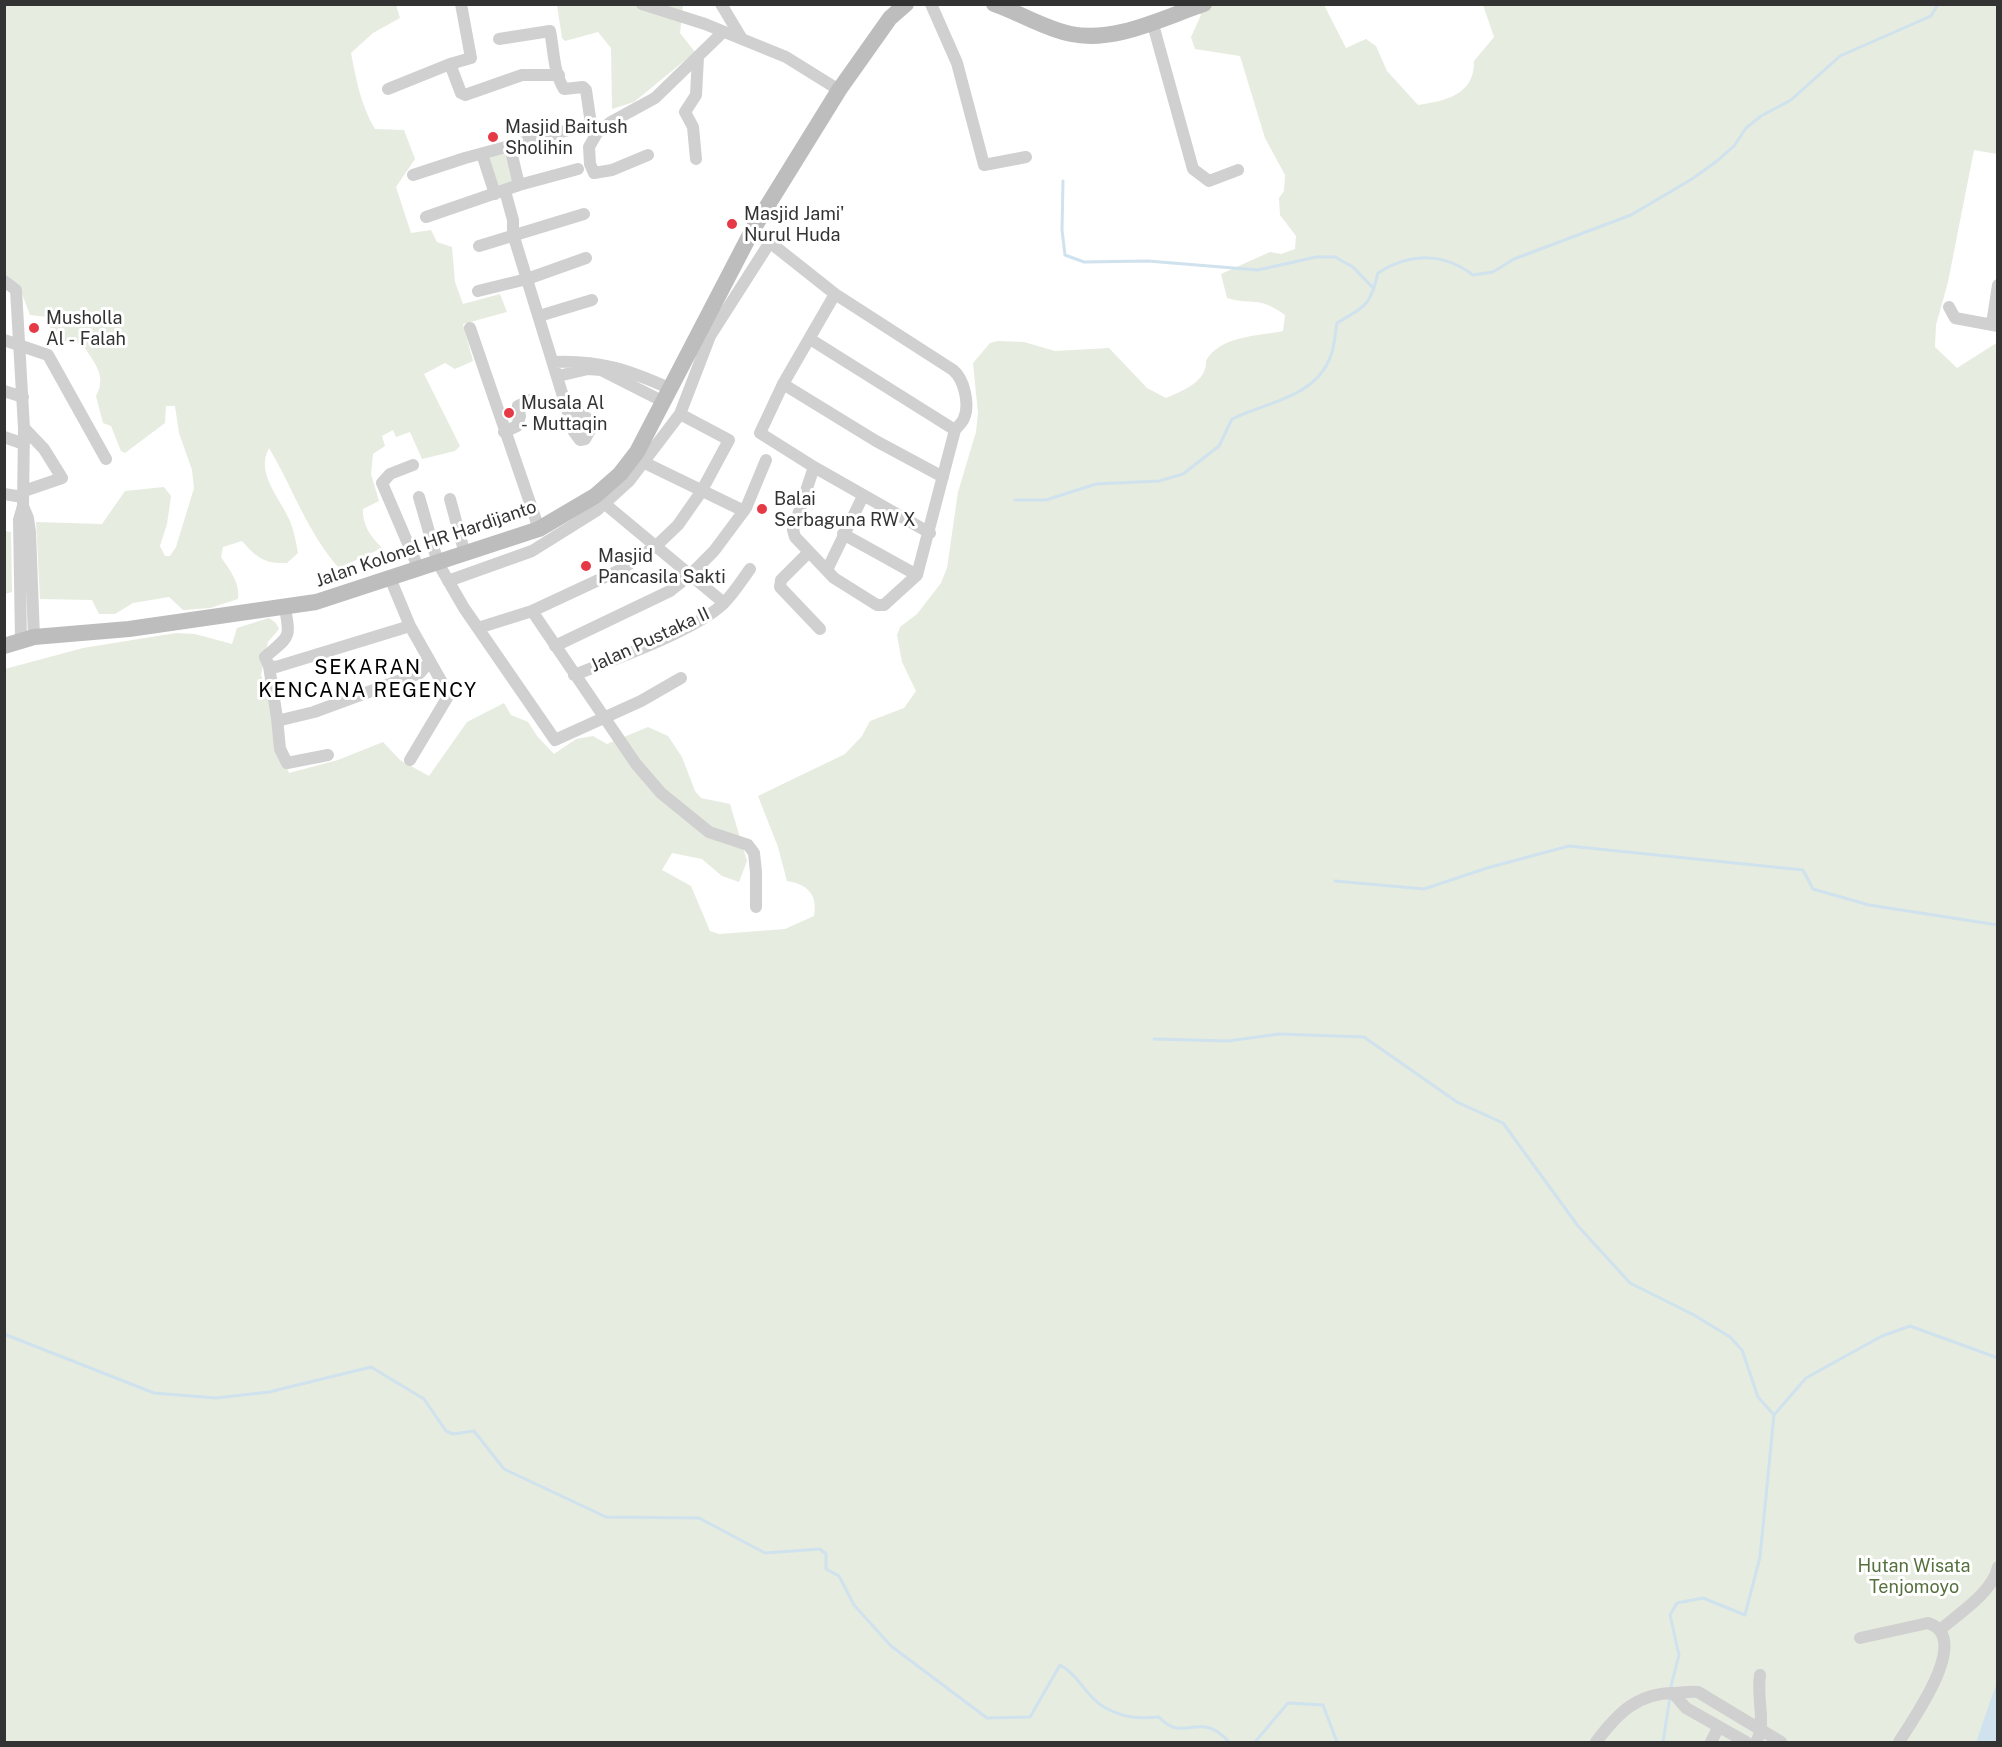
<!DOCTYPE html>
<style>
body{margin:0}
#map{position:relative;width:2002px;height:1747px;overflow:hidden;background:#fff;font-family:"Public Sans",sans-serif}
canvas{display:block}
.frame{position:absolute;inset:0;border:6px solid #333;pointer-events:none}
</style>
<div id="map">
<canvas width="2002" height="1747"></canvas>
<div class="frame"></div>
</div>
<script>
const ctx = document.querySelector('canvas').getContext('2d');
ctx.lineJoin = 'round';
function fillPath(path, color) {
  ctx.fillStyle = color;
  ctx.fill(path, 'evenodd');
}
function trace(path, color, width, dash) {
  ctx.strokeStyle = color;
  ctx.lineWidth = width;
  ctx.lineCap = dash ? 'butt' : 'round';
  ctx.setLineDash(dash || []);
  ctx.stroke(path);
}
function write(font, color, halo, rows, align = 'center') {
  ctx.font = font + ' "Public Sans",sans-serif';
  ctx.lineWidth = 6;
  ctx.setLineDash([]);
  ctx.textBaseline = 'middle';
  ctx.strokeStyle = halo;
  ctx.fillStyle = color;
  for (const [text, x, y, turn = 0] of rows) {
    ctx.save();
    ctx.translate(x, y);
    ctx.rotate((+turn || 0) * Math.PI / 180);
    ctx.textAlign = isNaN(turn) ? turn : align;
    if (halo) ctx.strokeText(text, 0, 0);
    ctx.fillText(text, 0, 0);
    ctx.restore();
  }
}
fillPath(new Path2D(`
 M4,5H396L400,18L373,33L351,53C356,79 361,106 375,129L404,130L415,159L396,187L411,233L431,230L437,242L452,247L455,282L463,304L500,294L507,312L463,324L473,361L455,369L445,363L424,374L460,446L455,451L422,459L410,432L396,437L393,430L382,436L385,446L373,454L371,474L379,501L363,509C362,525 371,537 382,548L339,568C307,532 293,488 269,448C255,473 280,498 290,521C294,531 296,542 298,553L287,563C265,564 257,558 242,541L223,547L221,557C229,569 241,584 238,599L210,608L183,610L169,597L133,603L115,614H99L92,600L40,599L36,522L102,524L125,491L164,487L171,496L167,524L160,546L165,556H170L176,547L194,488L192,470L179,433L175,406H166L165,423L125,453L121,451L111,426L103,423L96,396C108,375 93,362 82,343L54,340L47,317L30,315L21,291L5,278Z
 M557,5H683L680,33L695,52L634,102L612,109L611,48L598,32L565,41L562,38Z
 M1193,5H1324L1346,48L1366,39L1376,46L1387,71L1418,105C1445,101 1475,95 1474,61L1494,37L1483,5H1997V154L1974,150L1948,282L1936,325L1935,347L1957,368L1998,342V1682L1976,1742H5V669L83,648L176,633L195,634L232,644L237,628L269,618L276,623L279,629L268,642L261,675L277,724L279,748L289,773L338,760L383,742L400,760L429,776L467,722L504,703L511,715L528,722L537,736L554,754L576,739L593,736L607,744L648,727L668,736L682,757L695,791L701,798L730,804L747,861L739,882L722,876L702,859L672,853L662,870L691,886L710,931L719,934L785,929L814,916C818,894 807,884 787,881L778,847L758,796L845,754L862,736L870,721L904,708L916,691L902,662L897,635L900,627L917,614L941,583L947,568L958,492L976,432L978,413L973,363L990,343L998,341L1024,342L1055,351L1109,348L1147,388L1166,398C1182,391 1207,382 1206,361C1219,336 1258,336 1283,331L1285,315C1257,295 1254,306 1227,298L1221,274L1270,252L1281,254L1295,249L1296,236L1280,215L1279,198L1284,191L1285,175L1265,138L1240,56L1195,49L1191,37L1201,15Z
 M505,152L514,184L498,189L488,157Z
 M4,531L11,532L12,592L5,594Z`), '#e6ecdf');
fillPath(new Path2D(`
 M1997,1682V1742H1976Z`), '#cfe2ee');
trace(new Path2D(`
 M1063,181L1062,230L1065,255L1084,262L1148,261L1258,270L1316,257H1335L1353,267L1374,289
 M1015,500H1046L1096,484L1159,481L1183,474L1219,446L1232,419C1267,402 1317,397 1331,355C1335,345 1335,333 1337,323C1365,306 1370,307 1378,273C1409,253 1443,252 1473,275L1493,272L1514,259L1631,215L1692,179L1717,161L1734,146L1746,128L1761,116L1791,100L1840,56L1931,16L1938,4
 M1335,881L1424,889L1487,868L1569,846L1803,870L1813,889L1869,905L1998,925
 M1154,1039L1228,1041L1279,1034L1364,1037L1457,1102L1503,1123L1578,1226L1630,1283L1694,1315L1730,1337L1742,1350L1758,1397L1774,1415
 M4,1334L154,1393L216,1398L269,1392L371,1367L424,1399L446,1431L453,1434L474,1431L504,1469L606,1517L699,1518L765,1553L820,1549L826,1554V1569L839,1576L854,1605L891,1646L987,1718L1030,1717L1060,1665C1079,1675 1086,1697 1104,1707C1120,1717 1141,1719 1159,1717C1184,1745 1199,1708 1229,1742
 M1670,1690L1679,1655L1670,1615L1677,1603L1703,1598L1745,1615L1760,1557L1774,1415L1806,1378L1882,1336L1910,1326L1998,1358
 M1255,1742L1288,1703L1323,1705L1337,1742
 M1663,1742L1670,1697`), '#cfe2ee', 3);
trace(new Path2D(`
 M642,4L705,24L786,57L839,90
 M721,4L742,39
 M931,4L957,63L984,165L1026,157
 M1152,21L1193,169L1209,181L1238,170
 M450,64L461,93L465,95L522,75H559
 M388,89L450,64L471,58L461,4
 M510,147L519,185
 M482,154L495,194
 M648,155L612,170L594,173L590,164L589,147L597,133L611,122L655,98L723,32
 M696,159L693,127L685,112L696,95L698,57
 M413,175L465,158L591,124L586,90L583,87L564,89C553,71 554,50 550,31L499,39
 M505,191L513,220V234L574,432L580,440L585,439L594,423L579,413L570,412
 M426,217L519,185L578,169
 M753,229L835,294L953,370C964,379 970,404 964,418C963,422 958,426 955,430L917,575L884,605H877L834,578L795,537L793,530L814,467
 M479,246L584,214
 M4,281L16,290L24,428L23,506L28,518L30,532L34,637
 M478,291L527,279L586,258
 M835,294L783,384L760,433L814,467L930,533
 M1949,307L1955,318L1998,326
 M539,316L592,300
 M1992,324L1998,285
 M470,328L539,529
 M810,339L955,430
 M4,340L48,355L106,459
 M553,362C600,360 629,370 671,389
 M558,376L588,369L601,370L664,402
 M783,384L876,441L943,477
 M4,391L23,397
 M504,432L517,426L520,416L518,406L533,399
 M4,437L24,444
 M645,463L744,511
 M413,465L390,474L382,483L418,567
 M24,491L62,478L44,449L24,428
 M4,494L23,497
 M419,497L438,563L464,608L555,740L641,701L681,678
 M450,499L465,554
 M605,504L724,603
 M843,534L917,575
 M808,553L781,580L780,587L820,629
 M827,570L863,496
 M448,581L532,551L596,511L629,481L680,414L710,336L770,242
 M285,608C291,640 289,636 265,657L269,666L276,667L410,626L390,578
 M532,611L636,764L661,793L709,832L748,845L754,853L756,872V907
 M410,626L444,686L447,698L410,760
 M478,628L532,611L620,570L656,546L678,525L701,492L729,440L680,414
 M21,640L19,520L23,506
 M555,646L670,591L690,575L714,551L746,508L766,460
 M269,666L277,718L281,720L314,712L420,673L430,661
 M574,675C612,660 697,630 724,603C734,593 742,580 750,569
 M277,718L280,749L287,763L328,755
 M1940,1630C1959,1613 1992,1593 1998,1567
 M1860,1638L1928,1623C1973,1637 1913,1719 1899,1742
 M1673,1693L1686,1708L1746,1742
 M1596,1742C1617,1714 1637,1693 1674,1693C1683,1693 1689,1691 1698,1692L1781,1742
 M1711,1742L1718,1728
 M1756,1742C1767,1724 1756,1697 1760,1675`), '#d0d0d0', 12);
trace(new Path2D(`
 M994,4C1020,13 1045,29 1071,34C1115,43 1162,18 1204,4
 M4,646L34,637L129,629L316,602L539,529L595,496L620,474L637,452L753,229L839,90L890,18L906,4`), '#bdbdbd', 16);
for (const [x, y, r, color] of [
 [493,137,6,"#e63946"],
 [732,224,6,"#e63946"],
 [34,328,6,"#e63946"],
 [509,413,6,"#e63946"],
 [762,509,6,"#e63946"],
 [586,566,6,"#e63946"]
]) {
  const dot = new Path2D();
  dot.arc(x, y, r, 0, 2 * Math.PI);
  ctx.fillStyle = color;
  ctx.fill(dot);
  trace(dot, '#fff', 2);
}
write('18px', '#333', '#fff', [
 ["Masjid Baitush",505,127],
 ["Sholihin",505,148],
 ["Masjid Jami'",744,214],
 ["Nurul Huda",744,235],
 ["Musholla",46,318],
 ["Al - Falah",46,339],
 ["Musala Al",521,403],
 ["- Muttaqin",521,424],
 ["Balai",774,499],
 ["Serbaguna RW X",774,520],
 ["Masjid",598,556],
 ["Pancasila Sakti",598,577]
], 'left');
write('18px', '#333', '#fff', [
 ["Jalan Kolonel HR Hardijanto",426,544,-19],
 ["Jalan Pustaka II",650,640,-25]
]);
write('18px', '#56703f', '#fff', [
 ["Hutan Wisata",1914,1566],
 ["Tenjomoyo",1914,1587]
]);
ctx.letterSpacing = '1.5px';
write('20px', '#000', '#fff', [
 ["SEKARAN",368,668],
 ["KENCANA REGENCY",368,691]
]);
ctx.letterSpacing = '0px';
</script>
